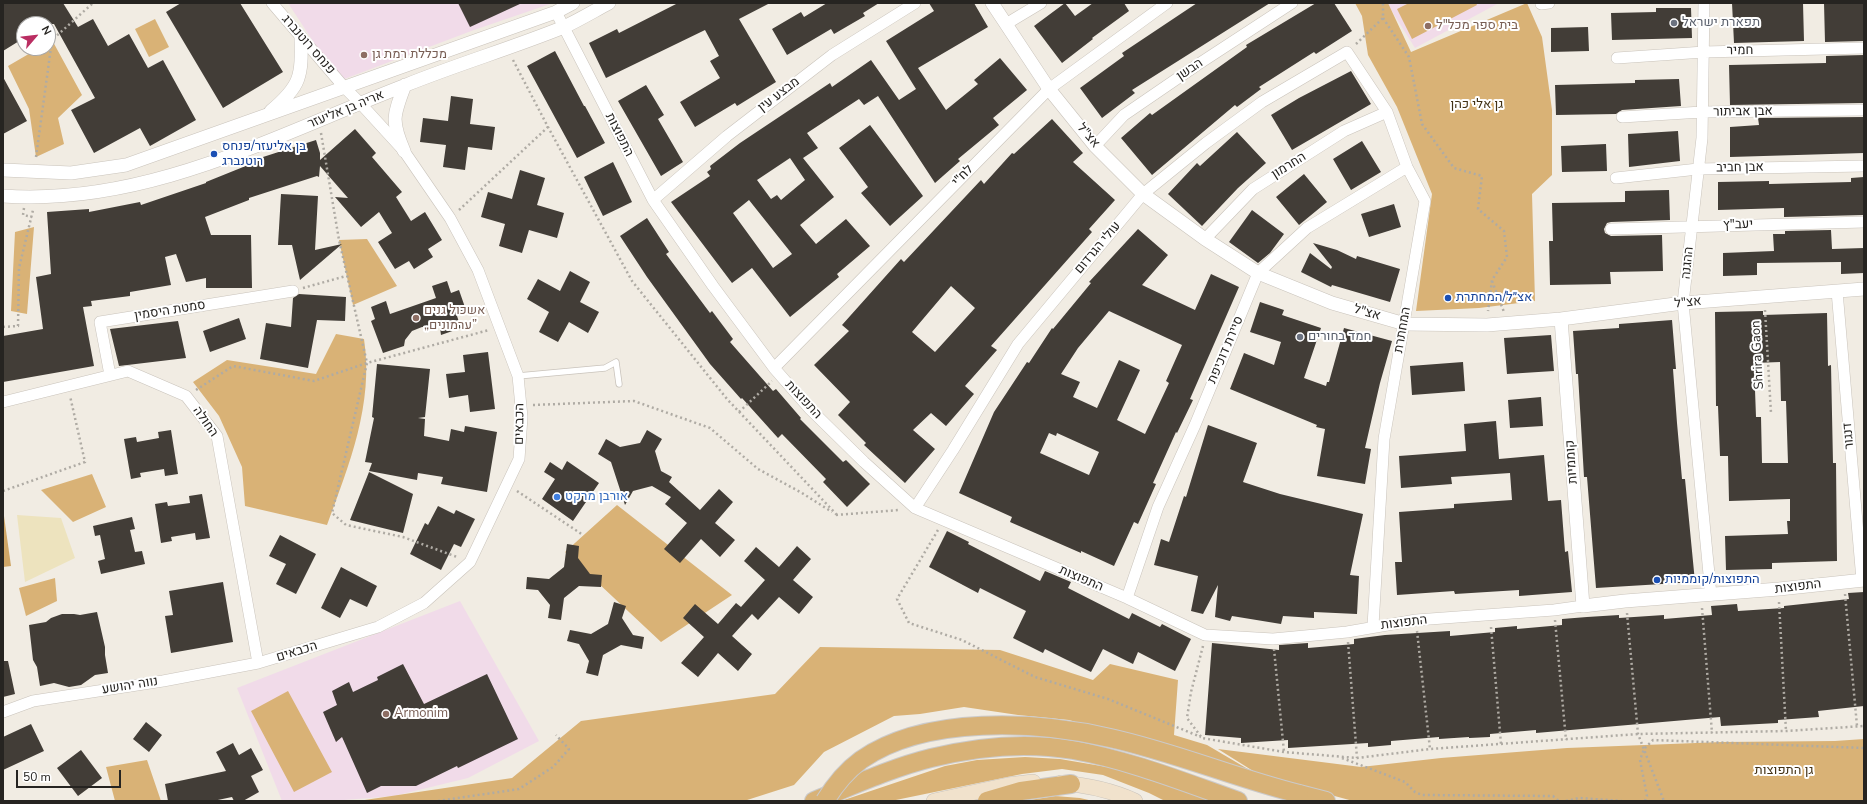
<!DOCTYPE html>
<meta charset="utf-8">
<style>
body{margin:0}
#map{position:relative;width:1867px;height:804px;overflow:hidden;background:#f1ece3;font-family:"Nunito Sans",sans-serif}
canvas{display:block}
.frame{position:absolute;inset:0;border:4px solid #262421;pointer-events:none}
.north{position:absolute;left:16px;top:16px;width:40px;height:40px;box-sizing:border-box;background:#fff;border:1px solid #a8a7a6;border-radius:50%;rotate:62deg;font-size:11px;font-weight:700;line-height:16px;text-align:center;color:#262421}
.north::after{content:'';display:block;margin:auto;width:14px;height:18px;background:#ba2e62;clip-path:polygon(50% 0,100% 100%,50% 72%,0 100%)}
.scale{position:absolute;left:16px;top:770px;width:105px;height:18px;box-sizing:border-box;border:2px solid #262421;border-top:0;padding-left:5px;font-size:12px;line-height:14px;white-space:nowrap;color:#262421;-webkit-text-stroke:3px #fff;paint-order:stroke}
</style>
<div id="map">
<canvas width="1867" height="804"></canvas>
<div class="frame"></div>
<div class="north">N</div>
<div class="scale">50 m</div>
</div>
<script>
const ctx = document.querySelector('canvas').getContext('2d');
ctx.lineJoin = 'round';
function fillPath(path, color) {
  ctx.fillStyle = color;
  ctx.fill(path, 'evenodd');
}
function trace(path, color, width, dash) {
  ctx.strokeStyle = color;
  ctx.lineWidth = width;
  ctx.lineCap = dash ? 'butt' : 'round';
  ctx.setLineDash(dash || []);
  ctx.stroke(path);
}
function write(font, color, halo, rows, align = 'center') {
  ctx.font = font + ' "Nunito Sans",Heebo,sans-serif';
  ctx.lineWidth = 4;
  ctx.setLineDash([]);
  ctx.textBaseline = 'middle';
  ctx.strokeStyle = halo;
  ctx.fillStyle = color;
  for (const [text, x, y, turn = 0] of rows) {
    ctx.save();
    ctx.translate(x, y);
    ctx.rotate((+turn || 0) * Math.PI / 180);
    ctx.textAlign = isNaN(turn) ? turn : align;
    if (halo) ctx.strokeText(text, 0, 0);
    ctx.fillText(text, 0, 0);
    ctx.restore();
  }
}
fillPath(new Path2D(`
 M288,3H553L474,30L339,81Z
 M1391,3H1499L1415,48L1388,5Z
 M460,601L539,741L468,778L394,796L332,801H282L237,688Z`), '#f1dbe9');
fillPath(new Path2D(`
 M1355,3H1388L1411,52L1527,3L1542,37L1552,110V175L1532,194L1535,301L1479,308L1416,311L1432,194L1397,107L1368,55L1362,16Z
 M1409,3H1476L1477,5L1412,39L1397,9Z
 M155,19L169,47L149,57L135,29Z
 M52,40L82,95L58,118L64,144L36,157L29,109L8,66L39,48H48V43Z
 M34,227L27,314L11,311L15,232Z
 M367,239L397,286L353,305L339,240Z
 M336,334L364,339C374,404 349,465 327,525L245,506L242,467L219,416L193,382L227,360L316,374Z
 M92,474L106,507L73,522L41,490Z
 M617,505L732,595L661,642L565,552Z
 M55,578L57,601L26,616L19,588Z
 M820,647L1000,650L1093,680L1110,664L1178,680L1174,735L1207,745L1258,775L1164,749L1069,720L1018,715L964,707L920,714L894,716L824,752L794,785L744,801H358L512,778L581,721L775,694Z
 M288,691L332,772L294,792L251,711Z
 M1864,739V801H1353L1261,776L1218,749L1361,767L1441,758L1567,748L1722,742L1835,741Z
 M1025,757L1060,759L1113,768L1215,801H1165L1149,793L1103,775L1062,769L1022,774L891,801H841L945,766L977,760Z
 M147,760L161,801H115L106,767Z
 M1055,796L1080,798L1093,801H1023Z`), '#d9b276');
fillPath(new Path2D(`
 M3,509L11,566L3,567Z`), '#cfa667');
fillPath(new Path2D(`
 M17,515L61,518L75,558L25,582Z`), '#ede3be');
fillPath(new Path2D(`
 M3,3H63L78,27L93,19L108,46L129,34L148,68L163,60L196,120L150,146L140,128L94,153L71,110L95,98L54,24H24V38L3,51Z
 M181,3H240L283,72L223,108L166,12Z
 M458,3H522L470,27Z
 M678,3H770L739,19L776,82L737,106L735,103L695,127L680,102L720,78L710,61L719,56L705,30L606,78L589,43L617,29L619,33Z
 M827,3H879L863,13L865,16L834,34L831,29L787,55L772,29L801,12L804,17Z
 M929,3H974L988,27L918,68L946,110L978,84L974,80L1000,58L1027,90L993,118L999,125L958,159L960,161L935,183L878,96L864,105L859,99L807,133L818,148L803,158L834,197L800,225L816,244L846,219L870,246L837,274L839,277L790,317L752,268L732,283L671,202L710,176L707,172L711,169L710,166L740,143L830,83L832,87L871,60L899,100L916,89L886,41L934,11ZM790,158L805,180L781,200L777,195L771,199L757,180ZM749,200L792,254L773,268L733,213Z
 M1065,3L1075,16L1093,3H1124L1129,11L1092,38L1093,39L1062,63L1034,26Z
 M1197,3H1270L1132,90L1135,93L1102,118L1080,88L1124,56L1122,53Z
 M1316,3H1334L1352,31L1316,54L1314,52L1259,87L1261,89L1237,107L1235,105L1152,175L1121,138L1150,113L1152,115L1247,47L1246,45Z
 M1732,3H1803L1804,41L1734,43Z
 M1824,3H1864V41L1825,42Z
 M1656,8H1691L1692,38L1612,40L1611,13L1656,12Z
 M1588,27L1589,51L1551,52V28Z
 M555,51L584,106H585L605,143L577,158L527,66Z
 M1864,55V103L1730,105L1729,65L1826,63V56Z
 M1351,71L1371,104L1292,150L1271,115L1299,98Z
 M3,77L27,121L3,134Z
 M1679,79L1681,106L1622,110L1616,114L1556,115L1555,85L1635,83V80Z
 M646,85L664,115L658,119L683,162L661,176L618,101Z
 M451,96L473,99L470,124L495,127L492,150L468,147L465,170L443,167L446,145L420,142L423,118L448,121Z
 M1864,117V153L1730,157V127L1759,125L1758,118Z
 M1052,119L1083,153L1073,162L1115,200L1089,229L1092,232L991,346L997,350L965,386L974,394L946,426L931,413L913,430L935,449L905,483L864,445L866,443L838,415L850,402L814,365L849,331L842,325L901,259L904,262L981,180L984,184L1012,153L1014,154ZM951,286L975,308L935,352L912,332Z
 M870,125L923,196L890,226L861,193L868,187L839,148Z
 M355,129L376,153L372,157L402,192L396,197L411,221L425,212L442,240L428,249L433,257L414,269L409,261L395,269L378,242L392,233L379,212L361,227L335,197L348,198L320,166L319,177L317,176L249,198V200L205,217L211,235H251L252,288H206V278L186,282L176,254L165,257L171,285L130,292V296L91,301L92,306L83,307L94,366L3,382V336L43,329L36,277L51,274L47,212L89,209V212L140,202L141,205L206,183V182L263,159V157L316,140L320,153V160Z
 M1678,131L1680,161L1629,167L1628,134Z
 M1237,132L1266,163L1238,188L1202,226L1168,194L1197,163L1200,166Z
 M1362,141L1381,172L1351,190L1333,159Z
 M1606,144L1607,171L1562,172L1561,146Z
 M613,162L632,202L603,216L584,177Z
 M520,170L545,178L537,205L564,213L557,238L529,230L522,253L499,246L505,224L481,217L488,192L512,199Z
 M1304,174L1327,202L1299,225L1276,197Z
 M1864,177V215L1784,217V208L1718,210V182L1769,181V184L1851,182V178Z
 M1669,190L1670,220L1611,222L1607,223L1604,229L1605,233L1611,236L1662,235L1663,271L1610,272L1611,284L1550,285L1549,241H1553L1552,203L1625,202V191Z
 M281,194L318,196L315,250L342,244L300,280L292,245H278Z
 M1394,204L1401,227L1369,237L1361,214Z
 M1252,210L1284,234L1270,253L1258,263L1229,242Z
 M647,218L669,252L666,254L710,313L712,311L733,339L730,342L773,391L776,389L801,418L800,419L843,462L846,460L870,484L847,507L823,482L826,479L782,434L778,438L742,398L741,399L710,364L647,277L620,236Z
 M1138,229L1168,255L1142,285L1195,310L1211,274L1239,287L1190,399L1193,400L1177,433L1176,432L1153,483L1156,484L1138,524L1134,522L1114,566L1081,551V553L1010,522L1012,517L959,493L994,412L1027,362L1029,363L1052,328L1053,329L1091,283L1089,282ZM1109,311L1182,345L1166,381L1169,383L1145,434L1117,420L1140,370L1119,360L1097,408L1073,397L1080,382L1061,374L1078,348ZM1049,433L1056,436L1057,433L1099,452L1089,475L1040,453Z
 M1831,230L1832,249L1864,248V273L1841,274V262L1757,263V275L1723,276V253L1774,251L1773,234H1785V231Z
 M1313,243L1337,250L1356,259L1357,256L1400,269L1390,302L1332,285L1331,287L1301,272L1310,253L1331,269L1332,267Z
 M570,271L590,282L580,302L599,312L588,333L569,322L558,342L539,332L549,312L527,299L538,279L560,291Z
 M447,281L451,293L459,290L467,313L457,316L461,328L441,335L439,320H435L434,328L422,327L412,331L405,340L404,346L383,353L371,321L375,319L371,307L386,301L390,314L436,298L432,286Z
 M299,294L346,297L345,321L317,320L308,368L260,359L266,323L291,327L293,298Z
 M1260,302L1284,310L1282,315L1321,328L1304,378L1326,386L1327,382H1329L1344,328L1392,341L1380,383L1365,448L1371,449L1365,484L1317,476L1325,429L1316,427L1317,425L1230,389L1244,353L1274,365L1281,342L1250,332Z
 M1763,311V315L1827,313L1828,366L1831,365L1833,463H1836L1837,561L1772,563V569L1726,570L1725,536L1788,534L1787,521H1790V499L1729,501L1728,456H1720L1718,406H1716L1715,312ZM1780,362L1781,401H1786L1788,463H1762L1761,417H1756L1754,363Z
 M239,318L246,339L210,352L203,331Z
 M1672,320L1676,369H1673L1677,423L1682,479H1685L1695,582L1596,588L1587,477H1584L1578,374H1576L1573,331L1619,328V324Z
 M178,321L186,358L119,366L110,329Z
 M1551,335L1554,371L1507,374L1504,338Z
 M488,352L495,409L470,412L468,395L449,398L446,374L465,372L463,355Z
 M1463,362L1465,391L1412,395L1410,366Z
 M377,364L430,369L425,417L418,418L425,419L424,436L449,441L451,429L464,432L465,426L497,432L487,492L441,484L443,477L418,473L417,480L369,471L372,463L365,462L374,418L372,417Z
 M1541,397L1543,426L1510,428L1508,400Z
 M1496,421L1499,459L1544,455L1548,501L1561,500L1565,552L1568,551L1572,592L1519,596V590L1455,594L1454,591L1397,595L1395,562H1402L1399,512L1454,508V504L1512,500L1510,473L1451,477L1452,484L1401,488L1399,456L1466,451L1464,424Z
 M1208,425L1257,443L1243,482L1280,494L1363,514L1350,575L1359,576L1357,614L1314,612V618L1283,616L1281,624L1232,616L1230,621L1215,617L1218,585L1203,614L1191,611L1198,576L1154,565L1161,539L1169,542L1184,496L1186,497Z
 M171,430L178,474L165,476L164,469L140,473L141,477L131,479L124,439L136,437L137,442L159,438L158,432Z
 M647,430L662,439L655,451L661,471L672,477L669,482L700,510L719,489L733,502L715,523L735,540L720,557L701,539L680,563L664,549L687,523L665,504L671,497L652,486L633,491L625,505L611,462L598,454L606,439L620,447L640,443Z
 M567,461L599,483L573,521L542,499L555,479L544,472L550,462L562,470Z
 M369,472L413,494L403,533L350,520Z
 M202,494L210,538L196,540L195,533L171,537L172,541L161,543L155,504L167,502L168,506L190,503L189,496Z
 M438,506L454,514L456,510L475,519L461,547L454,544L441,570L410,554L425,523L428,525Z
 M132,517L135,529L130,530L135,552L142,551L145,564L101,574L98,561L105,559L100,535L95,536L93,526Z
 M947,531L969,542L968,544L1040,581L1045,571L1071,582L1068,588L1129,619L1132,613L1160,627L1162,624L1191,639L1175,671L1138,652L1133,664L1103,649L1091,672L1045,649L1043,653L1013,638L1026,611L980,588L978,593L929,567Z
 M280,535L316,554L296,594L276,584L286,564L269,556Z
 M567,544L579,546L578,558L590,574L602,575L601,587L579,586L564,598L561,620L548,618L550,605L538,590L526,589L527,577L549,579L564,567Z
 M797,546L811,559L793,580L813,597L799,614L779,597L758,620L752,614L732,636L752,654L738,671L718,653L698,677L681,663L704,637L683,618L695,604L718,624L736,603L741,607L765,580L744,561L756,547L779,567Z
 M341,567L377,586L367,607L350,599L340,618L321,608Z
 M223,582L233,642L171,653L165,616L173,615L169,591Z
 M1864,592V706L1818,711L1819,717L1778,720V723L1721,726L1720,717L1536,733V730L1490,734V737L1469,738V737L1439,739V737L1391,741V745L1368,747V743L1288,748V740L1241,743V738L1205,735L1212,643L1279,650V645L1308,643V648L1354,644V639L1385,635L1450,631V636L1495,632V628L1517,626V629L1562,625V619L1587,617L1619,615V618L1664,615V619L1712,615L1711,606L1737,604L1738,611L1784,608V606L1849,599L1848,593Z
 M614,602L626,606L622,618L633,635L644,637L642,649L621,645L603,655L598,676L586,673L589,661L579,644L567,641L570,630L591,634L608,624Z
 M97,612L105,647V655L108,673L95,675L81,685L69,687L54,683L40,686L37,667L33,660L29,625L46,622L51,618L62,614H74L80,615Z
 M3,661H8L15,694L3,697Z
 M403,664L424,704L487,674L518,739L458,768L457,766L416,786H381L367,793L342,737L336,742L323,712L337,705L332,691L349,682L353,692L378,680L377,677Z
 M146,722L162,735L149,752L133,739Z
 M31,724L44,751L3,770V737Z
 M233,743L239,755L251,748L263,770L251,776L259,792L243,801H234L232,797L213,801H168L165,784L226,771L216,752Z
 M81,750L102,778L78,796L57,768Z`), '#423d37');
const service = new Path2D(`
 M518,376L605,368L616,362L619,384`);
const minor = new Path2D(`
 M1704,3L1702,138L1683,303L1711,595
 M1541,4L1549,3
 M556,12L653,200L713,286L774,368L810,409L864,462L915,508L1127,598L1205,635L1273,639L1347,632L1416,620L1554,610L1583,606
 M1006,24L1041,3
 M1617,58L1704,52L1864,48
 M1622,117L1702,112L1864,110
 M1095,146L1124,115L1197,65L1292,3
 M1616,178L1698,169L1864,166
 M653,200L727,136L832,55L915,3
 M1611,229L1864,222
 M1205,239L1253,189L1344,131L1387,112
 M1837,291L1862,580
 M774,368L1049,89L1167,3
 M110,375L100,322L293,291
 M3,402L128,371L186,396L217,436L258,663
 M915,508L953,450L1018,344L1143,194L1206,143L1262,102L1347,52L1387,112L1407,167L1425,201L1384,439L1373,626
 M1127,598L1158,507L1195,425L1258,273L1307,228L1407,167
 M3,712L33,701L163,681L258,663L378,627L424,603L470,562L519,459L522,417L518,376L478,270L450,218L404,151L361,104L344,87L272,3`);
const tertiary = new Path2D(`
 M992,3L1049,89L1095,146L1143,194L1205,239L1258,273L1332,303L1405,324L1487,325L1561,319L1683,303L1864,289
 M271,111C301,86 302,76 301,38
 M404,151C391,121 393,116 405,85
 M3,170L71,173L126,165L556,12L573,3
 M3,196C147,206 276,135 406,85C458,64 512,48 564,27C579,20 594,11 609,3
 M1561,319L1583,606L1625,601L1779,589L1864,580`);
const secondary = new Path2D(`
 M1061,783C1087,785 1111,790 1135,801
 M934,801L1008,785L1033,782`);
const trunk = new Path2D(`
 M1299,794L1326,801
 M814,801C852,786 891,768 931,758C976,747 1027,742 1073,750C1129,760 1184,782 1238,801
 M987,801L1021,791L1071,784`);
trace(service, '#c9c3bb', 7);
trace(minor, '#c9c3bb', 12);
trace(tertiary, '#c9c3bb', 14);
trace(secondary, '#c9c3bb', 16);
trace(trunk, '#cbcaca', 20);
trace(new Path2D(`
 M1383,18L1409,57L1422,124L1454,168L1482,176L1478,209L1504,231L1507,257L1492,280L1488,311
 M1356,44L1383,18V3
 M513,60L548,127L632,281L727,399L837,515
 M321,133L339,240L367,363L332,513L346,525L403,537L457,557
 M36,157L52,40L93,3
 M24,208L23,215L32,217
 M459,210L548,127
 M1492,281L1504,312
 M303,288L346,276
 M1765,310L1771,413
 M3,327L18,326L19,268L33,210
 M196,390L233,366L314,381L367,363L489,330
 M533,405L634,401L710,428L758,469L802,493L832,512
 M739,412L772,381
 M3,491L85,462L70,396
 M517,491L583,535
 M836,515L899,510
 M938,530L897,599L909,623L962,640L1035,677L1108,699L1201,737
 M1845,594L1857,726
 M1779,602L1786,731
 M1702,608L1712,733
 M1627,613L1638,734L1664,801
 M1555,620L1566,740
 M1491,627L1501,744
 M1417,631L1430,749
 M1348,642L1357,758
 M1203,646L1191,692L1187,718L1202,738L1284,752L1357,758L1430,749L1638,734L1786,731L1864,726
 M1274,649L1284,752
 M1342,758L1405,782L1415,792L1422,795L1553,796L1559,801
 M438,801L519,789L553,767L569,749L556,735
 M1566,801L1579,798L1622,801
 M1645,801L1647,796L1640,760L1644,749L1653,740L1864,748`), '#afaba4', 2.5, [2, 3]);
trace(service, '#fff', 5.5);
trace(minor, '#fff', 11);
trace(tertiary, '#fff', 13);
trace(secondary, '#f1e2cc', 15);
trace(trunk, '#d8b277', 18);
const trunkBridge = new Path2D(`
 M825,801C834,786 846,771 861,760C925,715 1037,721 1110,738C1174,752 1235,778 1299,794`);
trace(trunkBridge, '#cbcaca', 20, []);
trace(trunkBridge, '#d8b277', 18);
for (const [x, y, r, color] of [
 [1674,23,4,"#6b7280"],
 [1428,26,4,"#8d6e63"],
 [364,55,4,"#8d6e63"],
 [214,154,4,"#1a4fb4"],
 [1448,298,4,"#1a4fb4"],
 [416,318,4,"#8d6e63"],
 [1300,337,4,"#6b7280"],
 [557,497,4,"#3f7fe0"],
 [1657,580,4,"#1a4fb4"],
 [386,714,4,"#8d6e63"]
]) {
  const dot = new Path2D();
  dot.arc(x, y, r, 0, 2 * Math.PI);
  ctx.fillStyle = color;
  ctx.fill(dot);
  trace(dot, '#fff', 1.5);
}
write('13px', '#5b616d', '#fff', [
 ["תפארת ישראל",1682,23],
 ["חמד בחורים",1308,337]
], 'left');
write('13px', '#785e54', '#fff', [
 ["בית ספר מכל\"ל",1436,26],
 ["מכללת רמת גן",372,55],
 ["אשכול גנים",424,311],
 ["„ערמונים”",424,326],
 ["Armonim",394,714]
], 'left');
write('13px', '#262421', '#fff', [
 ["פנחס רוטנברג",308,45,49],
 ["חמיר",1740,51,-1],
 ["הבשן",1190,70,-34],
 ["מבצע עין",779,95,-37],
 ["אריה בן אליעזר",346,110,-22],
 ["אבן אביתור",1743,112,-1],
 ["התפוצות",619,135,63],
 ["אצ\"ל",1088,136,50],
 ["החרמון",1289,166,-32],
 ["אבן חביב",1740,168,-1],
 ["לח\"י",963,176,-45],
 ["יעב\"ץ",1738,225,-1],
 ["עולי הגרדום",1098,248,-50],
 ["ההגנה",1688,263,-84],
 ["אצ\"ל",1688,303,-6],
 ["סמטת היסמין",170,311,-9],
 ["אצ\"ל",1367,313,16],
 ["המחתרת",1403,330,-80],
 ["סיירת דוכיפת",1226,350,-67],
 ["Shrira Gaon",1758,355,-93],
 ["התפוצות",803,400,47],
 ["החולה",205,422,55],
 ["הכבאים",520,424,-89],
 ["דנגור",1849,436,-95],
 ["קוממיות",1572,462,-94],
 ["התפוצות",1081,579,23],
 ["התפוצות",1798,587,-7],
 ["התפוצות",1404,623,-7],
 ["הכבאים",297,652,-17],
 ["נווה יהושע",130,686,-9]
]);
write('13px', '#423115', '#fff', [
 ["גן אלי כהן",1477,105],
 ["גן התפוצות",1784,771]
]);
write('13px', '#164399', '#fff', [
 ["בן אליעזר/פנחס",222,147],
 ["רוטנברג",222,162],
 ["אצ״ל/המחתרת",1456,298],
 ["התפוצות/קוממיות",1665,580]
], 'left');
write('13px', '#366cbe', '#fff', [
 ["אורבן מרקט",565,497]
], 'left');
</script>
